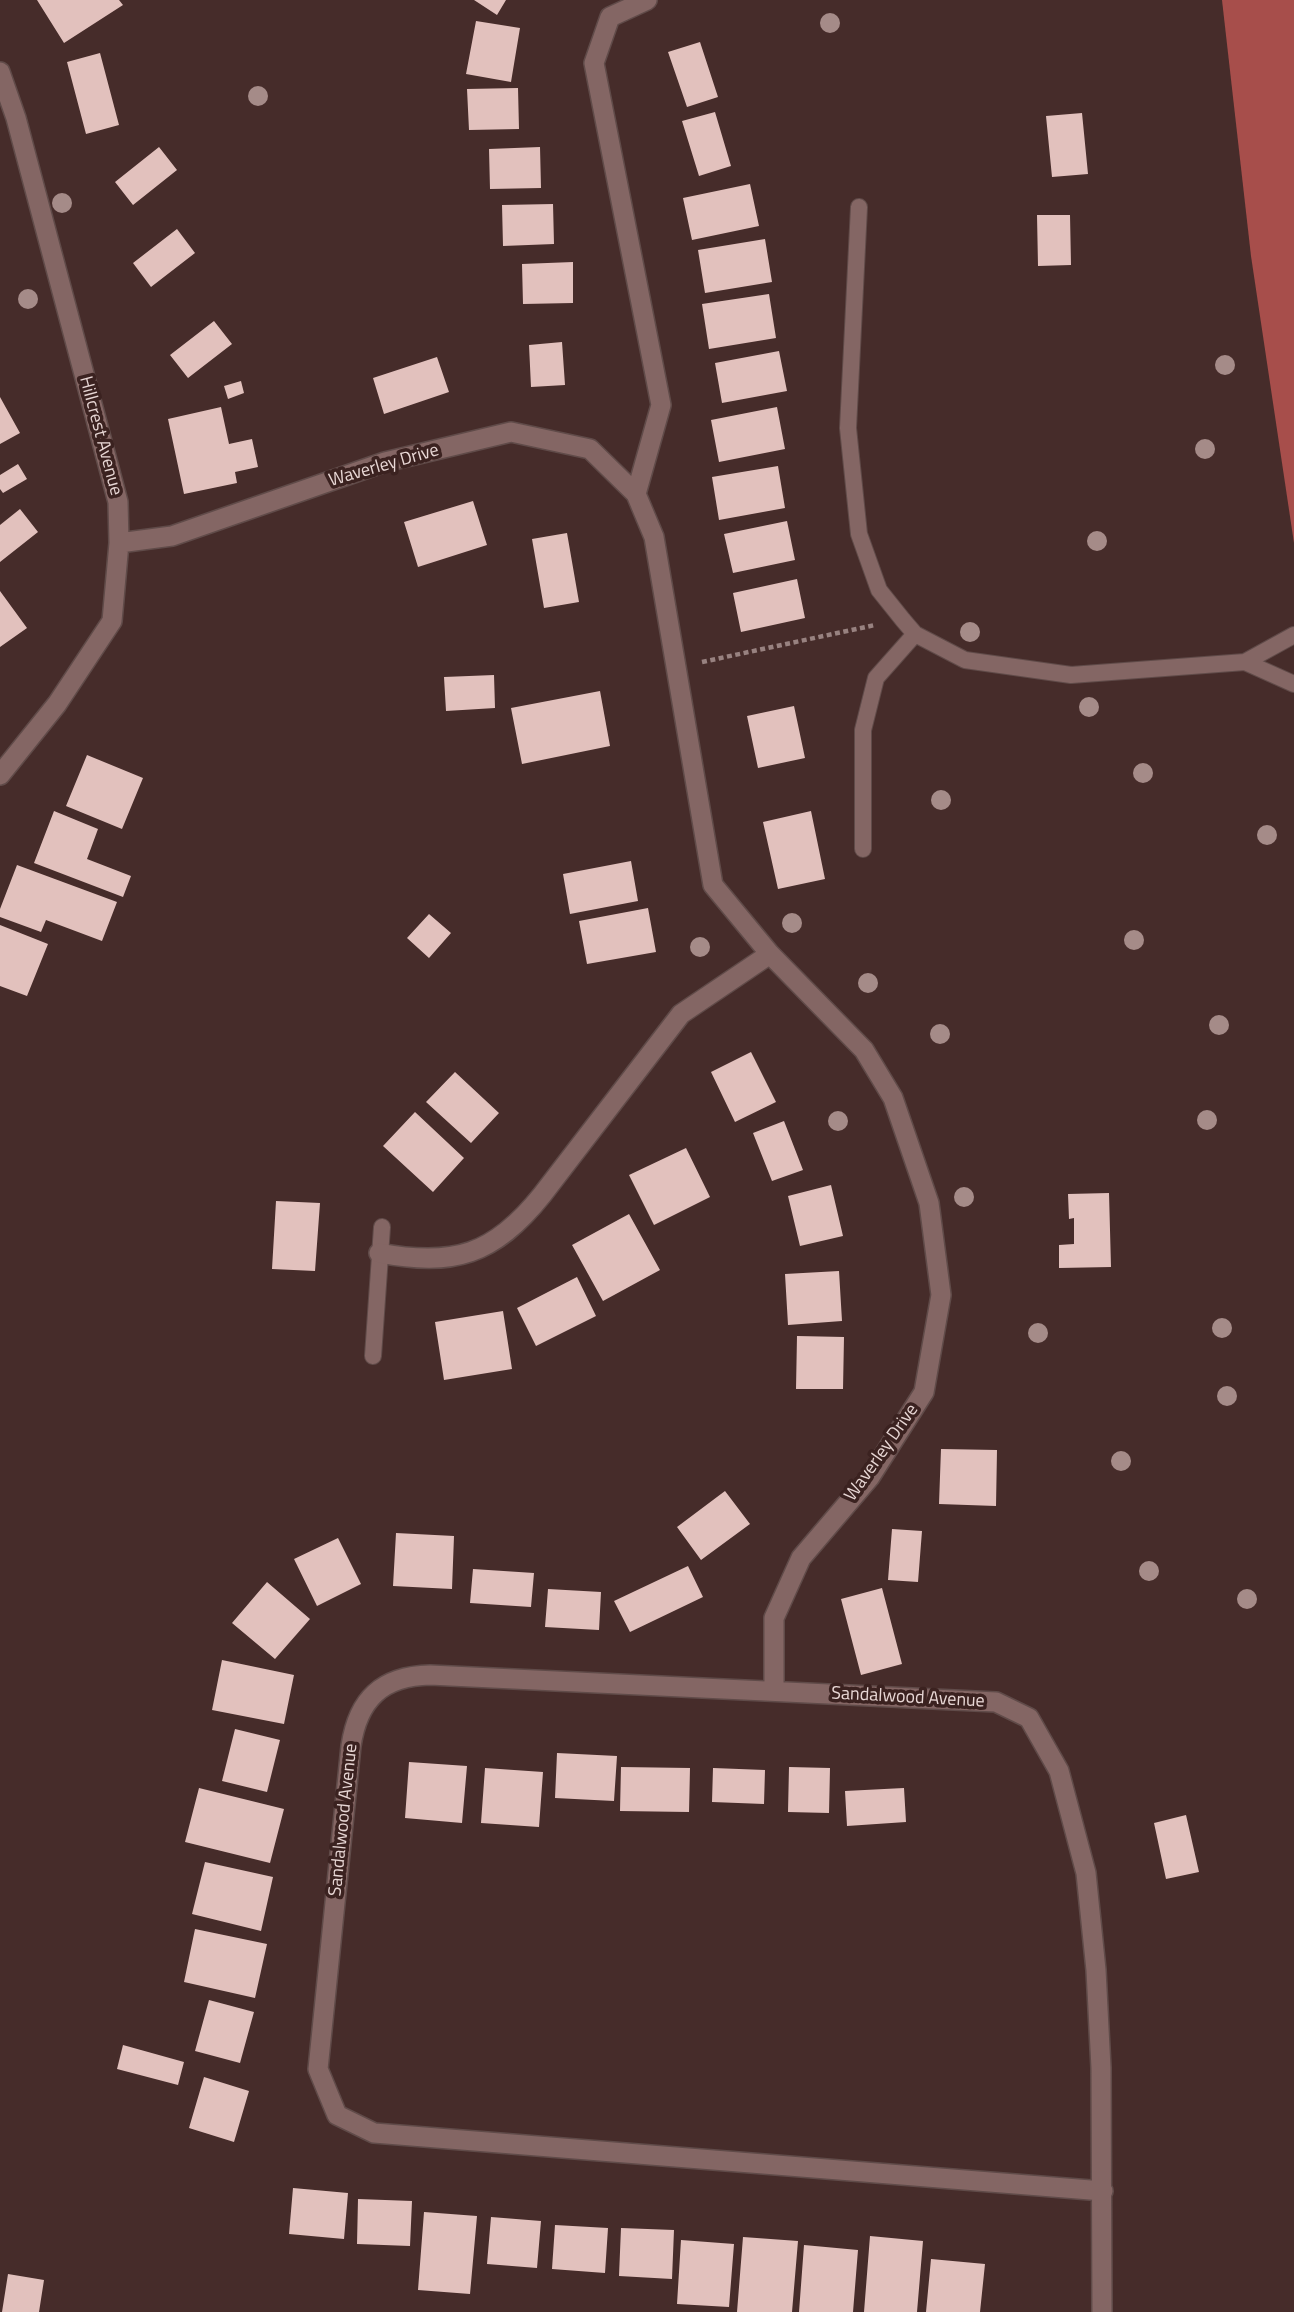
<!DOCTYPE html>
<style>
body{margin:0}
canvas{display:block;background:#462c2a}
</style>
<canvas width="1294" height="2312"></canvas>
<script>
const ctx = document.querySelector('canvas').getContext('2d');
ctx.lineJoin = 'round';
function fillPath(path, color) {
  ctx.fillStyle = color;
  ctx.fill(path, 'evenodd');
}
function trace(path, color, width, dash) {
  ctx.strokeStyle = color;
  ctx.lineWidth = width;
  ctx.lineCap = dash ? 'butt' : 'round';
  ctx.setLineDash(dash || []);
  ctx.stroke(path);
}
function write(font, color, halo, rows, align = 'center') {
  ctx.font = font + ' "Titillium Web",sans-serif';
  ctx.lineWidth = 7;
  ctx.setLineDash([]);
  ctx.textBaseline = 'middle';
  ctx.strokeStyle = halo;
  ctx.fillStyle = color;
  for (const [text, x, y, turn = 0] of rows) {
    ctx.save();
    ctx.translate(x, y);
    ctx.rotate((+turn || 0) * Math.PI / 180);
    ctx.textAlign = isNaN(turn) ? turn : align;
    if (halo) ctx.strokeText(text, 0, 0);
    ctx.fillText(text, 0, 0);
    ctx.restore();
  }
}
fillPath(new Path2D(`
 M1222,0H1294V543L1251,256Z`), '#a74e4b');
fillPath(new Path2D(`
 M37,0H119L123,5L64,43Z
 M474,0H506L497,15Z
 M476,21L520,28L511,82L466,74Z
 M700,42L718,97L687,107L668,52Z
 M100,53L119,125L86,134L67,62Z
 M518,88L519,129L469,130L467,89Z
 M715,112L731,166L699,176L682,121Z
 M1082,113L1088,174L1052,177L1046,116Z
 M159,147L177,170L133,205L115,182Z
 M540,147L541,188L490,189L489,149Z
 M750,184L759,226L692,240L683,198Z
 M553,204L554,244L503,246L502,205Z
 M1037,215H1070L1071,265L1038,266Z
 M177,229L195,253L151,287L133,263Z
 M765,239L772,282L705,293L698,250Z
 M573,262V303L523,304L522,264Z
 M769,294L776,338L709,349L702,304Z
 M214,321L232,344L188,378L170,355Z
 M562,342L565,385L531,387L529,345Z
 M779,351L787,391L722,403L715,363Z
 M437,357L449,392L384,414L373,378Z
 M241,381L244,393L228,399L224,386Z
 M0,397L20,433L0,444Z
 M221,407L229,444L252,439L258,467L235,472L237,483L184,494L168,419Z
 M777,407L785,449L719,462L711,420Z
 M18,464L27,479L3,493L0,489V475Z
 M778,466L785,508L719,520L712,477Z
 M473,501L487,545L418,567L404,522Z
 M20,509L38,532L0,562V525Z
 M787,521L795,560L733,573L724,534Z
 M567,533L579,602L544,608L532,539Z
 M797,579L805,618L741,632L733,593Z
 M0,591L27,628L0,647Z
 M494,675L495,708L446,711L444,677Z
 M600,691L610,746L522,764L511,708Z
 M794,706L805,758L758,768L747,716Z
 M87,755L143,778L122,829L66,806Z
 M54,811L98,829L87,859L131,876L123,897L34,863Z
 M811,811L825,879L778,889L763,822Z
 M631,861L638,901L570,914L563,874Z
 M17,865L117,902L102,941L46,920L41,932L0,917V909Z
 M648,908L656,952L587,964L579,921Z
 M429,914L451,933L429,958L407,938Z
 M0,925L48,944L27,996L0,986Z
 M751,1052L776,1102L735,1122L711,1072Z
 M455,1072L499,1113L471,1143L426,1102Z
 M415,1112L464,1158L433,1192L383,1146Z
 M784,1121L803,1170L772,1181L753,1133Z
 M686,1148L710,1197L654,1225L629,1175Z
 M831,1185L843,1236L800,1246L788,1196Z
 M1109,1193L1111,1267L1059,1268V1245L1074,1244V1218L1069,1219L1068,1194Z
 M276,1201L320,1203L315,1271L272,1269Z
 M629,1214L660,1270L603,1301L572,1245Z
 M839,1271L842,1321L788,1325L785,1274Z
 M577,1277L596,1316L536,1346L517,1308Z
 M503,1311L512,1369L444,1380L435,1322Z
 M797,1336L844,1337L843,1389H796Z
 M941,1449L997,1450L996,1506L939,1504Z
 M725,1491L750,1524L701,1560L677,1527Z
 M892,1529L922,1531L918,1582L888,1580Z
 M396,1533L454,1536L452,1589L393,1586Z
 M338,1538L361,1584L317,1606L294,1559Z
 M688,1566L703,1597L630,1632L614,1601Z
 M473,1569L534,1573L531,1607L470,1603Z
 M267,1582L310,1619L275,1659L232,1623Z
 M882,1588L902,1664L861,1675L841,1599Z
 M548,1589L601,1592L599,1630L545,1627Z
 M222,1660L294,1675L284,1724L212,1710Z
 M235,1729L280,1740L267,1792L222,1781Z
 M557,1753L617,1756L614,1801L555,1798Z
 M409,1762L467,1766L462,1823L405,1818Z
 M621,1767L690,1768L689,1812L620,1811Z
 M789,1767L830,1768L829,1813L788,1812Z
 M485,1768L543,1772L539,1827L481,1823Z
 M713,1768L765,1770L764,1804L712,1802Z
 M199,1788L284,1809L270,1863L185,1842Z
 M904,1788L906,1822L847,1826L845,1791Z
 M1186,1815L1199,1872L1166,1879L1154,1823Z
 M205,1862L273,1877L261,1931L192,1914Z
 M195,1929L267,1944L255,1998L184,1982Z
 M209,2000L254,2012L240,2063L195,2051Z
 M123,2045L184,2062L178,2085L117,2069Z
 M204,2077L249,2091L234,2142L189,2128Z
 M293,2188L348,2193L344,2239L289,2234Z
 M358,2199L412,2201L410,2246L357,2244Z
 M424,2212L477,2216L470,2294L418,2290Z
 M491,2217L541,2221L537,2268L487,2264Z
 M555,2225L608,2228L605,2273L552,2269Z
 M621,2228L674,2230L672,2279L619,2276Z
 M870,2236L923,2241L917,2312H864Z
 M743,2237L798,2241L792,2312H737Z
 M681,2240L734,2244L729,2307L677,2304Z
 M804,2245L858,2250L853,2312H799Z
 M931,2259L985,2264L980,2312H926Z
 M8,2274L44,2280L39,2312H2Z`), '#e2c1bd');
const service = new Path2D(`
 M859,207L848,428L859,534L879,590L903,620L915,634L965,660L1071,675L1245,662
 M1294,635L1245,662L1294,684
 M863,849V730L876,678L915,634
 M373,1356L382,1227`);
const minor = new Path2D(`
 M0,72L16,118L118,502L119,543L112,621L57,704L0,775
 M636,494L661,405L594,63L610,17L647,0
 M119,543L172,536L385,462L511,432L590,449L636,494L654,537L713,885L770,954L864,1050L893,1098L929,1203L941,1295L924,1392L870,1477L801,1558L774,1618V1691
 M379,1253C454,1267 494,1255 542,1195L681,1014L770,954
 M1102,2312L1101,2068L1096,1970L1086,1873L1059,1771L1029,1718L996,1702L430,1675C382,1676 358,1699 351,1746L318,2069L337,2115L374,2133L1103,2191`);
trace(service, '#604b49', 18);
trace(minor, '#604b49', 22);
trace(new Path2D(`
 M702,662L875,625`), '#988280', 4.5, [5, 3.5]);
trace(service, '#846664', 16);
trace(minor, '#846664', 19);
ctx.fillStyle = '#a58b88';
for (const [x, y] of [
 [830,23],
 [258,96],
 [62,203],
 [28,299],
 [1225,365],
 [1205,449],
 [1097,541],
 [970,632],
 [1089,707],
 [1143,773],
 [941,800],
 [1267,835],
 [792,923],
 [1134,940],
 [700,947],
 [868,983],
 [1219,1025],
 [940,1034],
 [1207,1120],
 [838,1121],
 [964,1197],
 [1222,1328],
 [1038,1333],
 [1227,1396],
 [1121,1461],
 [1149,1571],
 [1247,1599]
]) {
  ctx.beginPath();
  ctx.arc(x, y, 10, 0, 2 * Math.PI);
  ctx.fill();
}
write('18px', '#e8d7d5', '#3b2220', [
 ["Hillcrest Avenue",100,436,75],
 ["Waverley Drive",384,466,-16],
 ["Waverley Drive",882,1453,-55],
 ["Sandalwood Avenue",908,1698,3],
 ["Sandalwood Avenue",344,1820,-84]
]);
</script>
